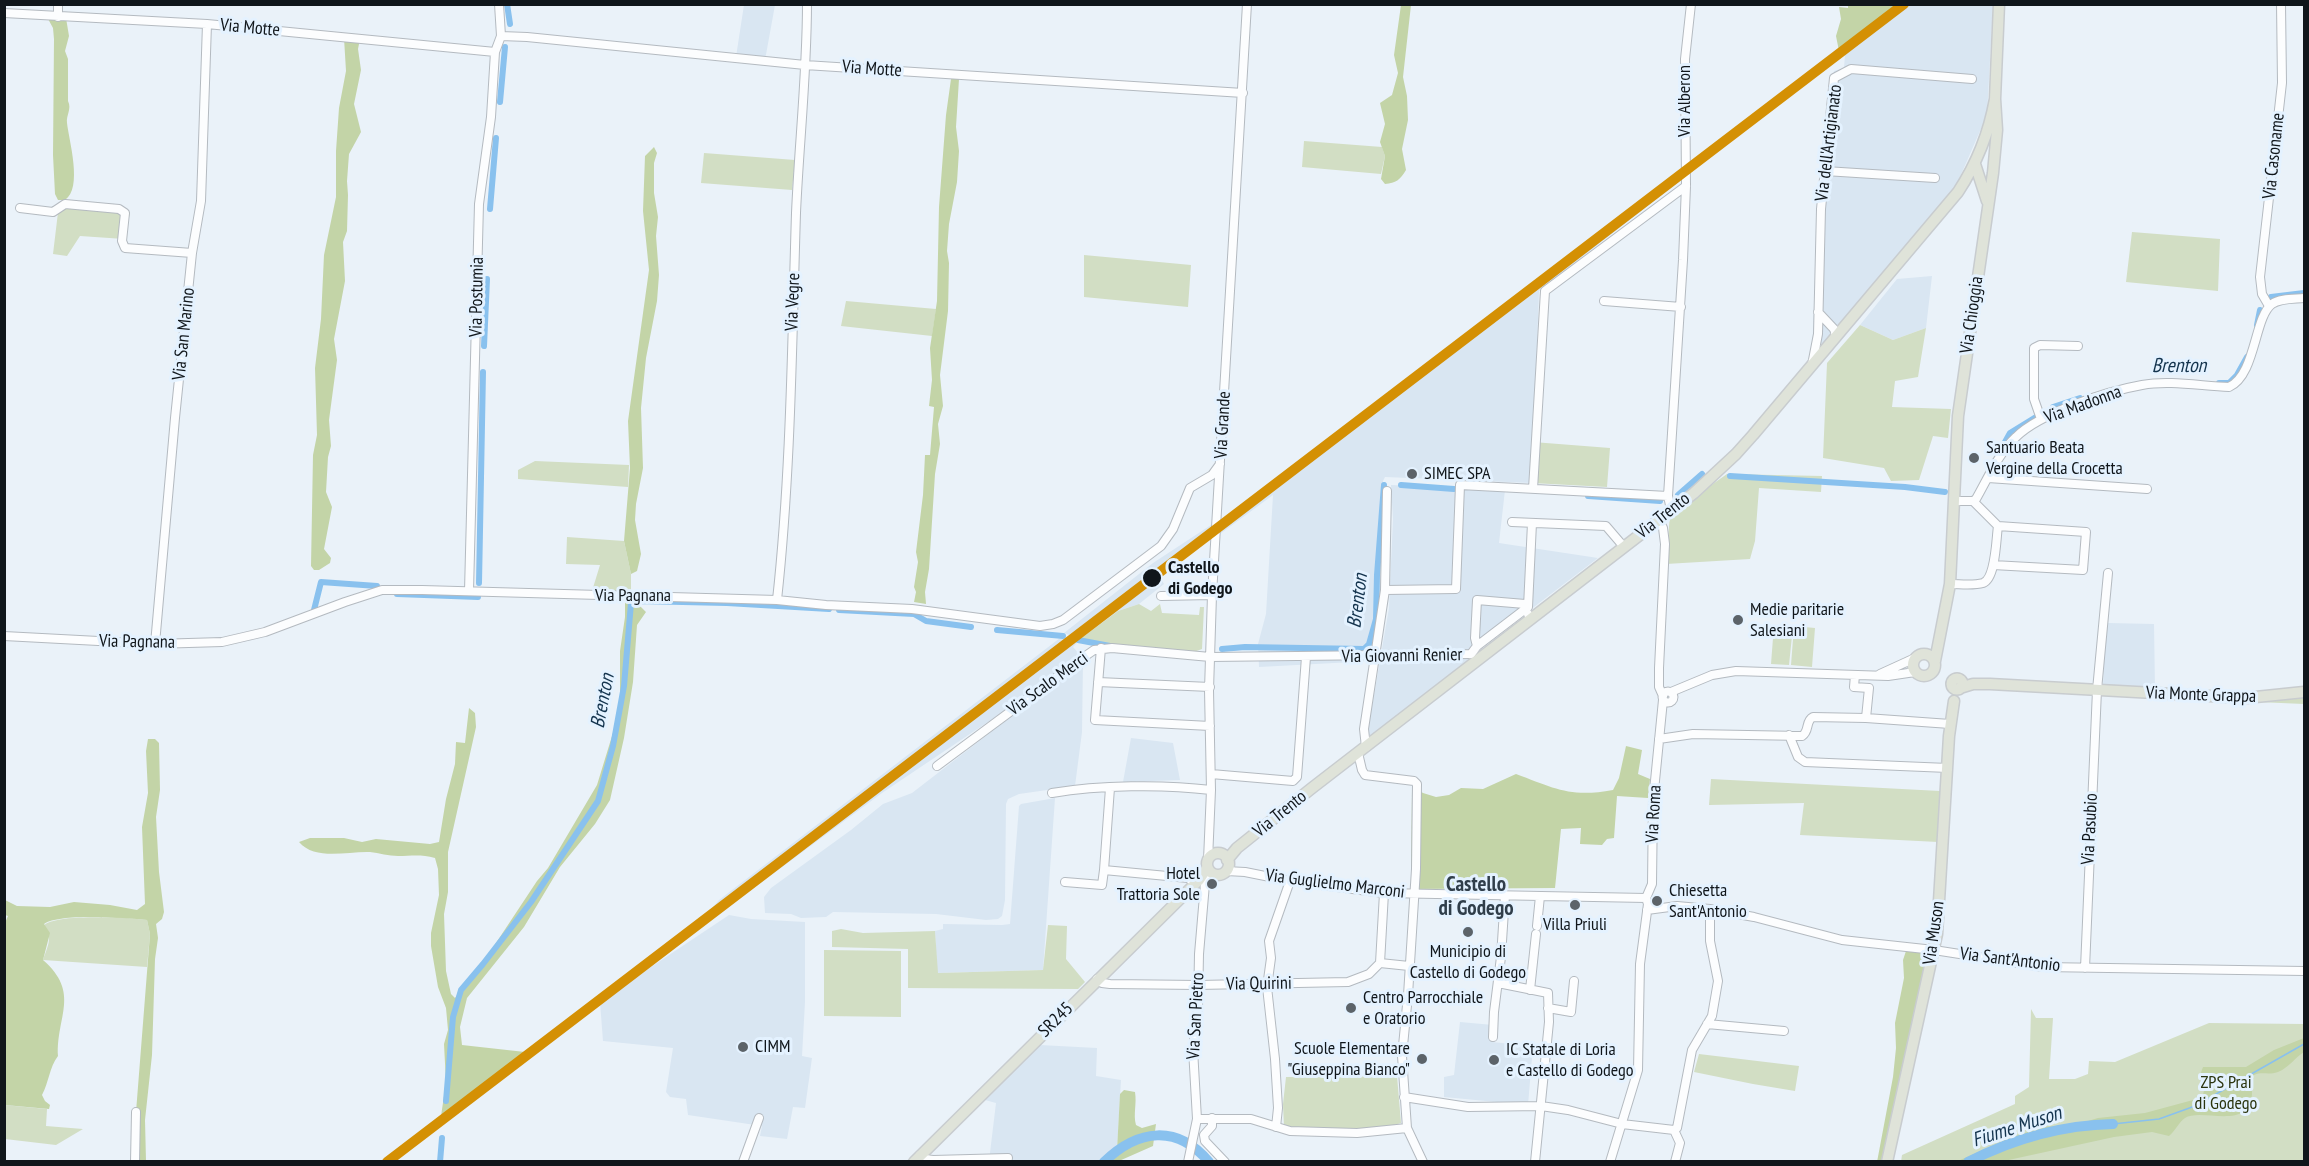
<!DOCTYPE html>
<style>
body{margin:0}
#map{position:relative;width:2309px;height:1166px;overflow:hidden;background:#eaf2f9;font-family:"PT Sans Narrow",sans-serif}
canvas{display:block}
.frame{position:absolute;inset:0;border:6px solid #10161b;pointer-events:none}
</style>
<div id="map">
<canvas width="2309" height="1166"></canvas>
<div class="frame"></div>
</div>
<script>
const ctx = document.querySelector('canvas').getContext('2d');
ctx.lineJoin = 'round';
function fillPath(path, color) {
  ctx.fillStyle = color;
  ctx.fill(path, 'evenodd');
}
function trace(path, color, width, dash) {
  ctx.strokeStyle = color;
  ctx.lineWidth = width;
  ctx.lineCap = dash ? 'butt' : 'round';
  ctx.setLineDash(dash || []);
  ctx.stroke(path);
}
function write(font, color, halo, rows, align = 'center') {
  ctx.font = font + ' "PT Sans Narrow",sans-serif';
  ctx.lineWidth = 6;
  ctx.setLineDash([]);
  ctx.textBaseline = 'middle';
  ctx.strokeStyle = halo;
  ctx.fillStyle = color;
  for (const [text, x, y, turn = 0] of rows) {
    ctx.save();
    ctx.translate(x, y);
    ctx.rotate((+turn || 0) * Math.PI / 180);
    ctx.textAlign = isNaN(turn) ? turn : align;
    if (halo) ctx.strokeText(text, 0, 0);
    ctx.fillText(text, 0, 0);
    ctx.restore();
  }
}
fillPath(new Path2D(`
 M744,5H775L765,60L736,57Z
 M1901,5H1993L1987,115L1956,186L1897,263L1812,355L1818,204L1834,71L1844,68L1845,55L1689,172V165Z
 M1683,168V178L1539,291L1532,483L1385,477L1383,481L1384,519L1381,607L1372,661L1259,667L1258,644L1266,614L1273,495L1220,534L1221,520L1249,501L1374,403Z
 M1932,276L1926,328L1893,340L1860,325L1897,279Z
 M1391,485L1505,490L1499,543L1598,558L1479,649L1470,652H1436L1479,656L1372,737L1369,735L1368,730L1389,608L1393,519Z
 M1214,523V535L1160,577L1164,584L1139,604L1118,611L1080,639L1064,633L1153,563Z
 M2106,621L2108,623L2154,624L2155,689L2103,685Z
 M1060,638L1077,643L1073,647L1081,656L1025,697L882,793L615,991L729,915L751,919L805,922V1002L802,1056L812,1058L805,1108L793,1107L787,1139L760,1136L762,1126L688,1115L686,1099L670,1097L666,1092L673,1048L603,1041L600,1002L390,1161L381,1162L706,915L719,900Z
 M1083,661L1082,732L1075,786L1019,794L1008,799L1006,804L1005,900L1002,916L998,919L986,920L936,914L833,912L826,917L801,918L791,914L765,913L764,897L771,888L851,830L883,804L912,793Z
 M1131,738L1173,743L1180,780L1123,782Z
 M1055,798L1043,970L937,973L935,931L943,929V924L1002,925L1010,924L1019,806L1021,804Z
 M1460,1022L1493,1025L1492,1042L1533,1046L1528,1105L1444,1097V1077L1454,1075Z
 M1040,1045L1097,1048L1096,1076L1121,1080L1117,1150L1103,1161H989L996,1103L985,1100Z`), '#d9e6f2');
fillPath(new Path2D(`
 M1304,141L1382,147L1385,156L1381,174L1302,167Z
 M704,153L795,160L792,190L701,183Z
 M59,204C80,204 114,198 130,213L124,239L80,236L67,256L53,254Z
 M2132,232L2220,239L2218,291L2126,282Z
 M1084,255L1191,265L1188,307L1084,297Z
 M846,301L936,309L932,336L841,326Z
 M1860,325L1893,340L1926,328L1918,377L1895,381L1892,407L1951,409L1948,438L1933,436L1919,480L1891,481L1884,468L1823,458L1827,363Z
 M1533,442L1610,448L1607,487L1532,483Z
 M535,461L629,465L628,487L518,479V470Z
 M1727,474L1822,476L1821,492L1759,488L1755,541L1750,559L1666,564L1670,514Z
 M567,537L624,541L631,574V591H592L600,565L566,564Z
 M1139,604L1151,611L1160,604L1162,613L1199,615L1200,607H1204L1202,649L1191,653L1113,645L1080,639L1118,611Z
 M1774,625L1793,626L1789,665L1771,664Z
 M1794,626L1815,628L1812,667L1791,665Z
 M2304,694V704L2258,702Z
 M1711,779L1940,791L1938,842L1800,835L1804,803L1709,805Z
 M117,917L147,920L150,934L147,967L43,960C48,945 53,939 44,925C58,915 99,918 117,917Z
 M1048,925L1067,926L1066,959L1085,982L1078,989L908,988V949L832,947V931L841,929L863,933L935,931L938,973L1043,970Z
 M824,950L901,951V1017L824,1016Z
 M2031,1009L2036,1018H2053L2049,1079H2075L2088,1074L2089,1061L2115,1062L2209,1023L2304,1024V1161L1901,1162L1902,1155L2015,1104V1096L2029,1087Z
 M1699,1054L1799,1066L1795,1091L1753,1084L1694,1072Z
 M1397,1076L1401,1123C1366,1135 1321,1128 1284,1127L1283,1104L1286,1077Z
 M4,1105L47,1109L46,1126L83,1129L56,1145L5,1139Z`), '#d2dec4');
fillPath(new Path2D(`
 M1401,5H1411L1403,77L1407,96L1408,120L1402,149L1406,170C1400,180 1396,183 1385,184L1381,179L1385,156L1380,142L1385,124L1380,103L1392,95L1398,73L1394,55Z
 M1848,5L1901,4V5L1839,51L1836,36L1841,19L1839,7L1848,8Z
 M47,17L66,18L69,36L65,51L68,59V101C72,109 66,115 67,123C69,141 83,188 65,200H58L55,194L53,155L54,39L53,28Z
 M344,38L360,39L358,49L361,70L354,104L361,132L349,154L347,181L348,195L347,231L343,242L345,281L334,339L337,360L329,420L331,446L328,457L326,492L332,507L324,549L331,558L330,563L319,570H314L311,566L313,455L317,435L315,368L321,319L324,255L336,197V151L339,108L346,71Z
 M951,79H959L956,127L959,151L957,182L949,224L947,251L949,263L948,311L940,375L943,406L938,424L940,444L935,474L929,569L925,592L926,604L914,602L916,592L914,587L918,562L916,552L923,495L925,455H930L934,407L929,406L932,380L930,348L937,301L939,207L946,115Z
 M654,147L657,153L654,163V193L658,217L656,236L659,275L657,301L646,358L641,408L643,468L636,504L635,520L641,554L637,571L631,574L624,541L630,468L628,421L649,270L643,211L645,156Z
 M625,601H635L646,612L637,625L633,682L624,738L610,800L595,824L560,867L524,927L467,998L460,1027L462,1045L525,1052L441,1116L446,1083L444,1044L448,1030L446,1008L438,987L431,946V933L439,895L438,869L435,858C421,854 411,856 398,856C389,856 379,853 370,852C348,851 315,861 299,842L310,838H344L362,842L376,839L430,844L439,842L446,799L455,764L456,742L465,743L469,708L475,713L476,727L448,852V892L444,914L446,971L451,994L455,998L492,949L537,881L548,868L597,785L620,710V651L625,617Z
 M148,739H155L159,743L160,790L156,817L159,872L164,912L162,919L156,924L158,938L155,959L152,1055L145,1120L146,1161L134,1162L140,1112H136L150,934L147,920C125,918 60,913 44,924L50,933L43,960C81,993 56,1017 58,1056C49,1068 49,1082 42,1095L45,1101L50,1105L49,1109L5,1105L4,925L8,916L5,915V900L17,906L50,907L74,902L110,905L137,910L145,904L142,827L148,793L146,751Z
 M1626,746L1642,750L1638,774L1650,779L1648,798L1617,796L1614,838L1607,839L1602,845L1580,844L1581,828L1561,829L1555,888L1411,889L1412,786L1423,793L1436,797L1449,795L1461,788L1483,789L1516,774C1554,788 1570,798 1613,790L1619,778Z
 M1906,951L1928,953L1882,1161L1877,1162L1893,1077L1896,1048L1895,1023L1904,978L1903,960Z
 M2304,1038V1052C2294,1058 2290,1067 2278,1072C2264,1077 2260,1067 2243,1083L2246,1090L2252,1091C2253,1133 2201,1107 2185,1118C2179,1122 2175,1131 2169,1136L2152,1132L2114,1137L2004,1161H1958L2010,1138L2043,1127L2078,1124L2098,1118L2145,1113L2193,1100L2203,1095L2206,1081L2199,1078L2203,1067H2246L2274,1050Z
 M1124,1090L1135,1092C1137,1104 1133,1114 1136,1125L1142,1128L1156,1124L1153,1146L1119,1161H1103L1117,1150L1120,1094Z`), '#c3d4a7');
trace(new Path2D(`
 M2113,1124L2159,1119L2195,1106L2304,1044`), '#89c1ee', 1.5);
trace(new Path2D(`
 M507,4L510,24
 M500,102L505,47
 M490,209L496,138
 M2271,297L2304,293
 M2257,325L2260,310
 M484,346L487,279
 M2219,383H2229L2237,375L2247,357
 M2053,407L2080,398
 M2000,451L2010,433L2036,417
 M1730,476L1905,487L1945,492
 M1401,485L1454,489
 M1678,495L1702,474
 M1588,496L1660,501
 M479,583L483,372
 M397,594L478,597
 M314,610L321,582L377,586
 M839,610L914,614L926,621L971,627
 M997,630L1063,636
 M1078,640L1110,646
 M1222,649L1245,647L1364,649L1369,644L1376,619L1377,575L1384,485
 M446,1101L453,1017L461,990L483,964L531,902L598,801L613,746L624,686L631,603L638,601L727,603L829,609
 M440,1162L442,1138`), '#89c1ee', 6);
trace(new Path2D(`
 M1104,1162C1138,1129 1177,1124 1209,1162
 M1968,1162C2013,1139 2063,1125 2113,1124`), '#89c1ee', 10);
const minor = new Path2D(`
 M4,13L207,24L495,52
 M58,17V4
 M501,36L527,37L805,65L1243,93
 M1825,171L1935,178
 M20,208L53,212L65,204L119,209L125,213L122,241L125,248L192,253
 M1604,301L1681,307
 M2269,306L2262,294L2260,277L2282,83L2281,4
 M1818,312L1834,329L1836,336
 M1812,365L1818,334L1821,209L1834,78L1851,69L1972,79
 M2041,419L2034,399V348L2040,345L2078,346
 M1988,478L2147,489
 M1533,489L1545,291L1686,186
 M1953,501H1973L1976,499C1988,478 1998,454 2016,437C2040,413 2108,391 2142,385C2169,380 2201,386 2229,387C2256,375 2254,317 2272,304C2280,298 2295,299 2304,298
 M1671,510L1668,496L1683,260L1686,186L1685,59L1691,4
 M1659,520L1663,528L1665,544L1659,668V687L1663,696
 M1512,522L1606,526L1624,547
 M1993,565L2083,570L2086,532L1998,526
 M1950,584C1960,584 1973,586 1983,583C1996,578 1996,539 1998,526L1973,501
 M1385,590L1456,589L1460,485L1668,496
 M469,591L479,204L491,117L495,52L501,36L499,4
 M1161,596L1212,595
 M777,600C791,472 792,342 796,213C799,144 807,74 807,4
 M4,636L155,644L222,642L265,632L345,602L382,590H422L777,600L826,605L912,609L1040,626L1053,624L1063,620L1161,546L1173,529L1190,488L1212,475L1220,464
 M155,644L175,418L192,253L201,201L207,24
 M1477,646L1528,607L1532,523
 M1101,648L1095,720L1210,726
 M1880,674L1915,658
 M1098,682L1210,687
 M1662.5 697a5.5 5.5 0 1 1 11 0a5.5 5.5 0 1 1-11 0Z
 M1671,692L1712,675L1736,671L1888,676L1915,672
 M1866,718L1950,724
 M1789,735L1798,757L1805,762L1948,768
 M1659,739L1693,734L1802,736C1810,731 1805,721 1813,717L1866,718L1869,688L1854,687L1855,675
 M1366,747L1364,729L1385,590L1387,491
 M1358,753L1362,770L1365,775L1414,781L1417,784L1416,869L1408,995L1402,1056L1407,1128
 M937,766L1084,657L1094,650L1112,648L1210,657L1471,654L1477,646L1475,638L1477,600L1525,604V609L1531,619
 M1211,774L1293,781L1297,777L1306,657
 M1110,788L1104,870L1188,878L1195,883
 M1052,793C1099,785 1163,784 1211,790
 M1208,860L1211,790L1209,690L1212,595L1247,4
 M1226,871L1245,872L1290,881L1384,893L1646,898
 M1065,882L1102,885L1104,870
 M1384,893L1380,963L1409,966
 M1647,910L1677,906L1710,909L1754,917L1842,940L1934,950L2043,967L2304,971
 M1537,926L1540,896
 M2085,968L2097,690L2108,573
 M1097,979L1102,983L1110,984L1198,985L1348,982L1369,974L1380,963
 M1498,983L1548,993L1549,1022L1535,1162
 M1530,990L1536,934
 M1548,1008L1571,1012L1574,981
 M1707,1024L1784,1031
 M1493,1037L1494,1012L1501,957L1505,895
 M1404,1097L1468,1107L1541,1106L1568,1110L1622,1124L1674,1130L1677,1128L1692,1050L1712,1016L1718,981L1710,941V909
 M1212,1118V1126L1204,1135L1205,1141L1225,1162
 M1197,1119H1251L1290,1131L1357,1133L1407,1128L1423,1162
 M1276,1127L1278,1108L1275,1059L1267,987L1271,958L1269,941L1290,881
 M1674,1130L1680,1143L1675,1162
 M920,1155L925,1159L933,1160L1008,1158
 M135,1162L136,1112
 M743,1162L759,1118
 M1188,1162L1197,1119L1193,1049L1198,1008L1199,954L1205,884L1207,878L1213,874
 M1610,1162L1638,1070L1640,964L1648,904L1646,898L1652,884L1653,801L1663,700`);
const major = new Path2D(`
 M1975,164L1987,201
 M1913 665a11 11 0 1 1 22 0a11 11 0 1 1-22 0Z
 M1935,661L1950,584L1958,416L1993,173L1997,130L1995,99L1999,4
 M1951.5 684a5.5 5.5 0 1 1 11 0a5.5 5.5 0 1 1-11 0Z
 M1960,688L1973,684H1990L2246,698L2304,692
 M1207 864a11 11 0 1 1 22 0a11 11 0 1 1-22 0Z
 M1227,860L1237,848L1312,788L1694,493L1736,454L1753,435L1958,192C1977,163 1989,133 1995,99
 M914,1162L1199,880L1207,868
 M1887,1162L1937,934L1949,736L1954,701`);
trace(minor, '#b4bac0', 10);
trace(major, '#c8cccf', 13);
trace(minor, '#fcfdfe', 8);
trace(major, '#dfe3d9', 10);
trace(new Path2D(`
 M387,1162L1904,4`), '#d49004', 10);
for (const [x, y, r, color] of [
 [1974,458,6,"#5c6369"],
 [1412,474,6,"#5c6369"],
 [1152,578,10,"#10161b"],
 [1738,620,6,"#5c6369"],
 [1212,884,6,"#5c6369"],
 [1657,901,6,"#5c6369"],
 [1575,905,6,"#5c6369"],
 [1468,932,6,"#5c6369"],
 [1351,1008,6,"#5c6369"],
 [743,1047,6,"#5c6369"],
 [1422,1059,6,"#5c6369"],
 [1494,1060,6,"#5c6369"]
]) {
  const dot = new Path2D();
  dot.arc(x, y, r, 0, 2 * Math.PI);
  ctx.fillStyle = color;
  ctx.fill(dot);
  trace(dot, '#e4f2ff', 2);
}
write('18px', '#10161b', '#e4f2ff', [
 ["Via Motte",250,28,5],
 ["Via Motte",872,69,4],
 ["Via Alberon",1685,101,-90],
 ["Via dell'Artigianato",1829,143,-83],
 ["Via Casoname",2274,156,-84],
 ["Via Postumia",477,297,-89],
 ["Via Vegre",793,302,-88],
 ["Via Chioggia",1972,315,-82],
 ["Via San Marino",184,334,-84],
 ["Via Madonna",2083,405,-20],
 ["Via Grande",1223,425,-87],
 ["Via Trento",1663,516,-38],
 ["Via Pagnana",633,596],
 ["Via Pagnana",137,642,1],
 ["Via Giovanni Renier",1402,656,-1],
 ["Via Scalo Merci",1048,684,-36],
 ["Via Monte Grappa",2201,695,2],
 ["Via Trento",1280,814,-39],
 ["Via Roma",1654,814,-87],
 ["Via Pasubio",2090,829,-87],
 ["Via Guglielmo Marconi",1335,884,7],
 ["Via Muson",1934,933,-82],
 ["Via Sant'Antonio",2010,960,7],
 ["Via Quirini",1259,984,-1],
 ["Via San Pietro",1196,1016,-87],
 ["SR245",1056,1020,-45]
]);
write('18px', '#10161b', '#e4f2ff', [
 ["Santuario Beata",1986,448],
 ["Vergine della Crocetta",1986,469],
 ["SIMEC SPA",1424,474],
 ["Medie paritarie",1750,610],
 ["Salesiani",1750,631],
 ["Hotel",1200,874,"right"],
 ["Trattoria Sole",1200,895,"right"],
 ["Chiesetta",1669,891],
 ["Sant'Antonio",1669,912],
 ["Villa Priuli",1575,925,"center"],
 ["Municipio di",1468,952,"center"],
 ["Castello di Godego",1468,973,"center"],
 ["Centro Parrocchiale",1363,998],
 ["e Oratorio",1363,1019],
 ["CIMM",755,1047],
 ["Scuole Elementare",1410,1049,"right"],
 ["\"Giuseppina Bianco\"",1410,1070,"right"],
 ["IC Statale di Loria",1506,1050],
 ["e Castello di Godego",1506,1071]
], 'left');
write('bold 18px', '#10161b', '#e4f2ff', [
 ["Castello",1168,568],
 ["di Godego",1168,589]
], 'left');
write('18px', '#2a340e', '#e4f2ff', [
 ["ZPS Prai",2226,1083],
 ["di Godego",2226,1104]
]);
write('italic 20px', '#14344e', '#e4f2ff', [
 ["Brenton",2179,366],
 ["Brenton",1358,601,-83],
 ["Brenton",603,701,-79],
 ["Fiume Muson",2017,1127,-18]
]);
write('bold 21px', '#303e4a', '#e4f2ff', [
 ["Castello",1476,885],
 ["di Godego",1476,909]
]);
</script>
